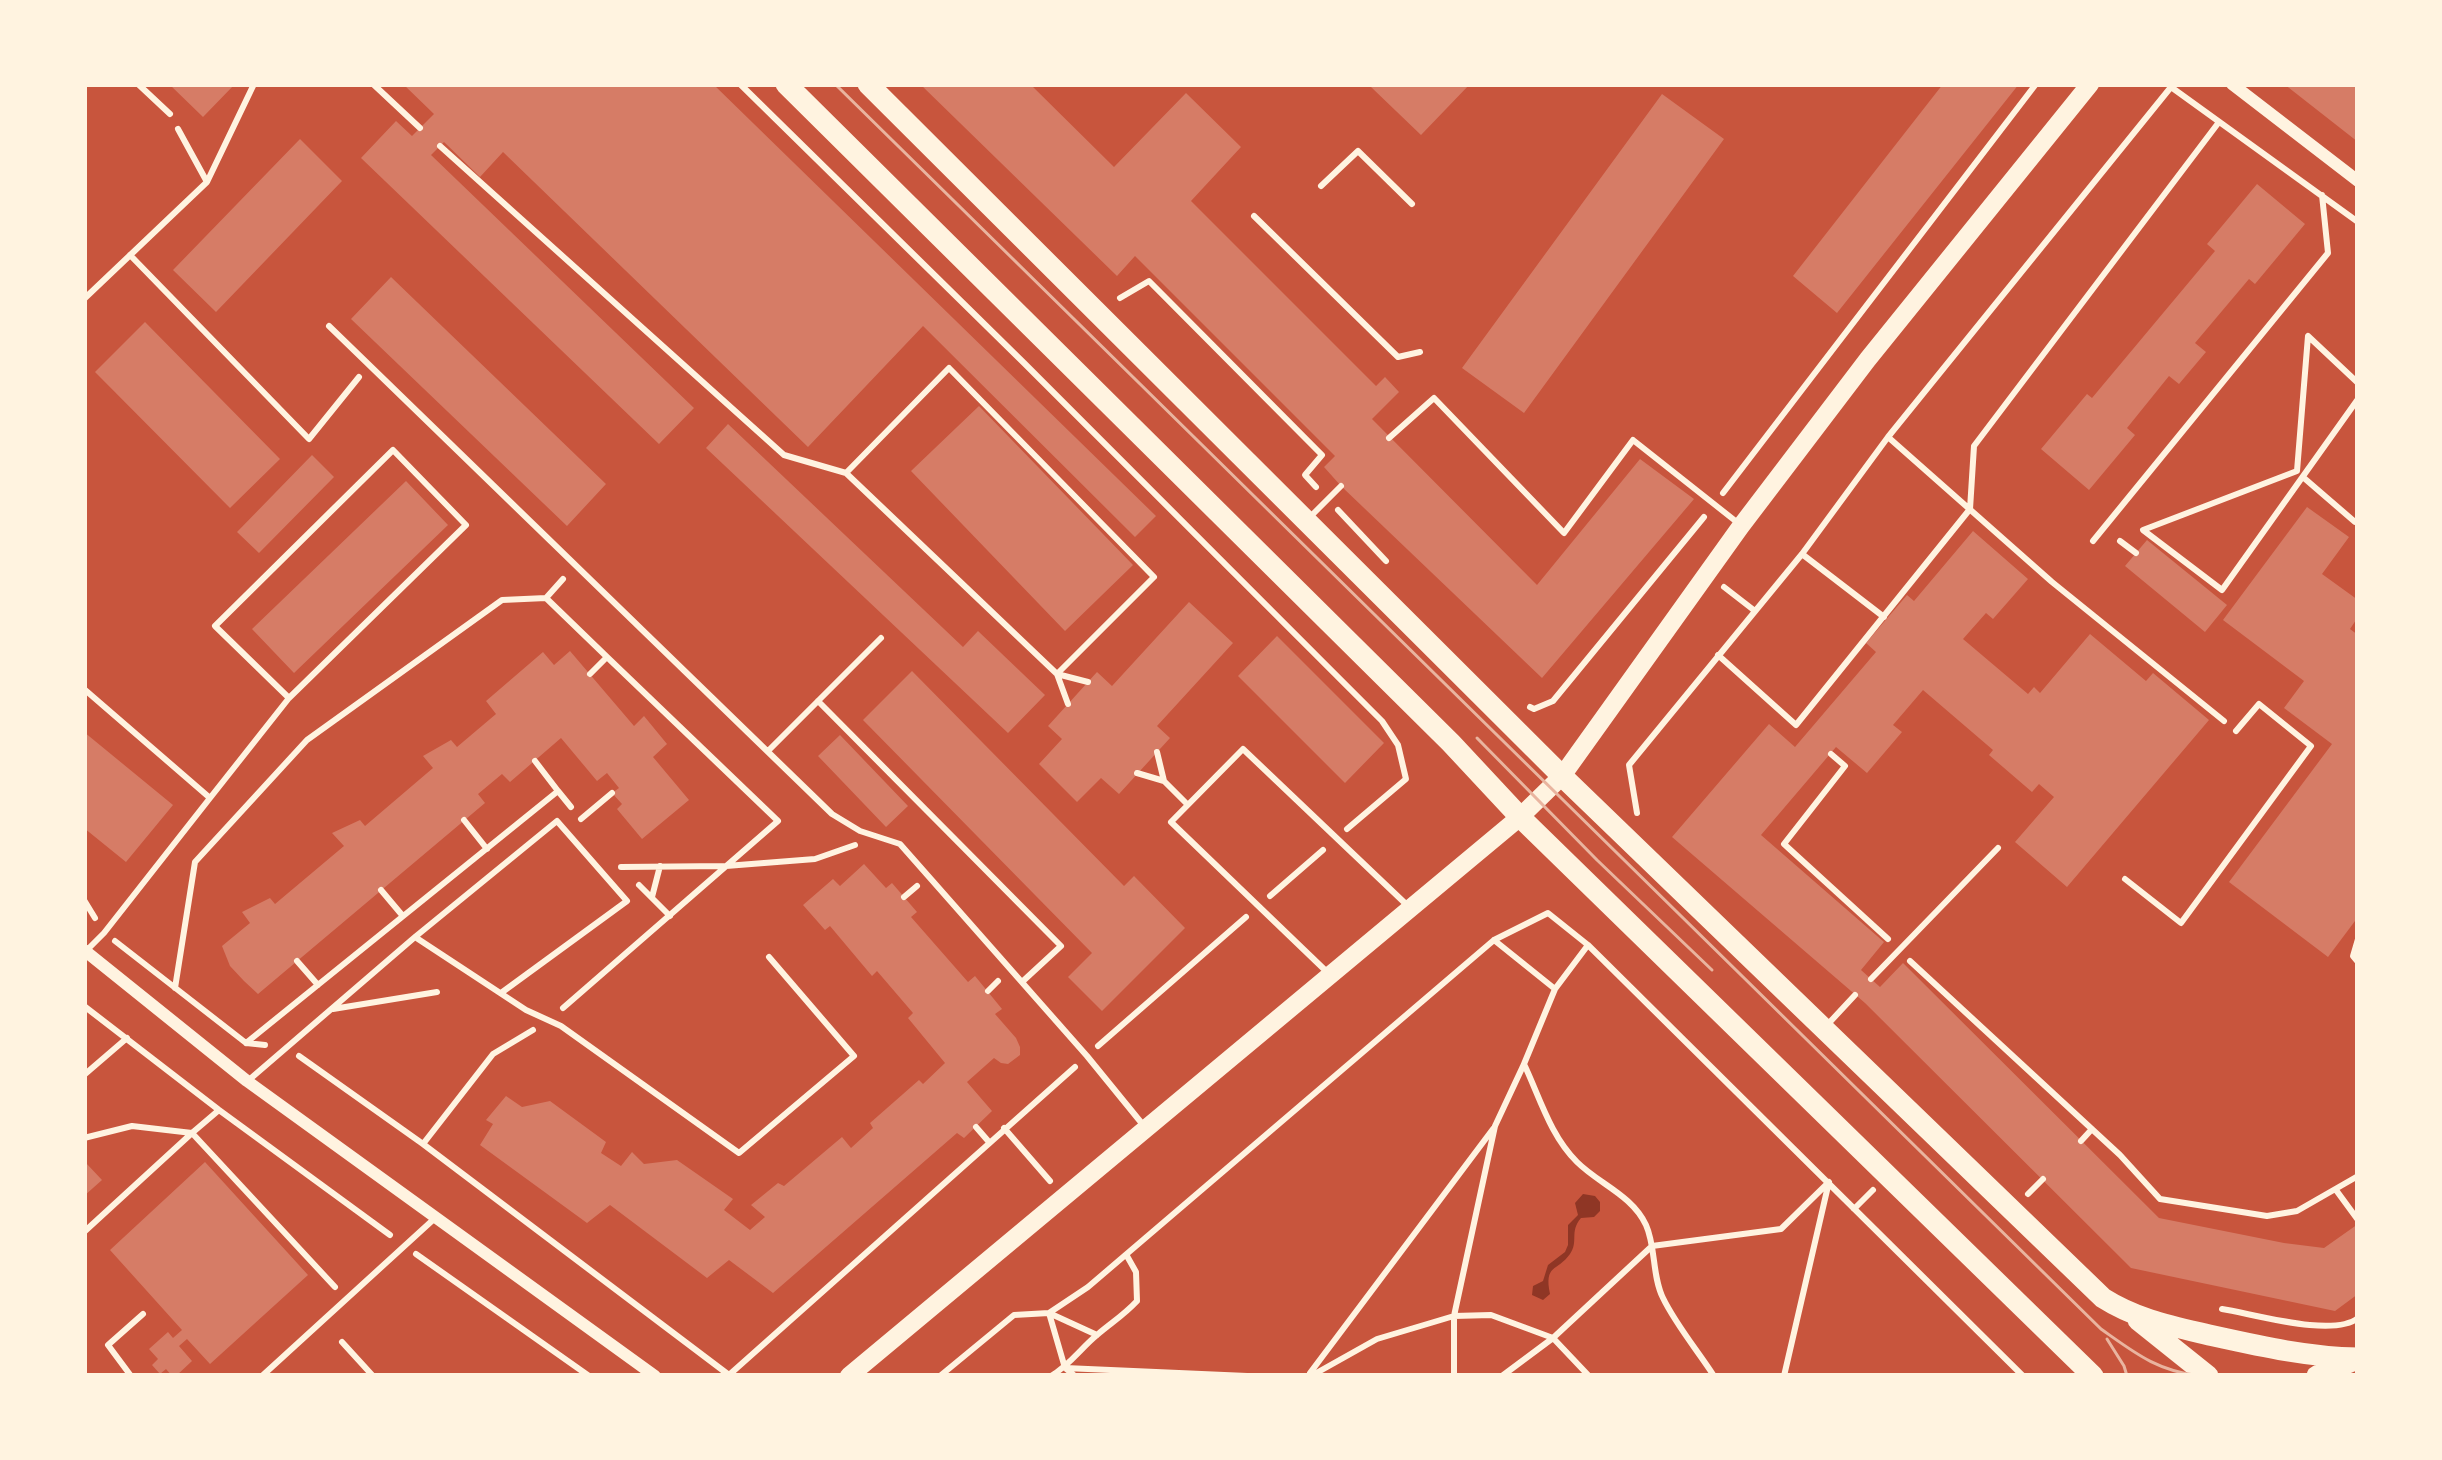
<!DOCTYPE html>
<style>
body{margin:0}
#map{position:relative;width:2442px;height:1460px;overflow:hidden;background:#c8553d;font-family:"Fira Sans",sans-serif}
canvas{display:block}
.frame{position:absolute;inset:0;border:87px solid #fff3e0;pointer-events:none}
</style>
<div id="map">
<canvas width="2442" height="1460"></canvas>
<div class="frame"></div>
</div>
<script>
const ctx = document.querySelector('canvas').getContext('2d');
ctx.lineJoin = 'round';
function fillPath(path, color) {
  ctx.fillStyle = color;
  ctx.fill(path, 'evenodd');
}
function trace(path, color, width, dash) {
  ctx.strokeStyle = color;
  ctx.lineWidth = width;
  ctx.lineCap = dash ? 'butt' : 'round';
  ctx.setLineDash(dash || []);
  ctx.stroke(path);
}
fillPath(new Path2D(`
 M1583,1194L1595,1196L1600,1202V1211L1594,1217L1581,1218C1569,1232 1579,1241 1570,1254C1557,1272 1544,1264 1550,1294L1543,1300L1532,1295L1533,1286L1543,1281L1548,1265L1565,1252L1568,1245V1225L1578,1215L1575,1203Z`), '#8f3625');
fillPath(new Path2D(`
 M169,84H235L203,117Z
 M403,84H713L1156,516L1135,537L923,326L808,447L503,152L480,177L444,142L431,155L694,408L659,444L361,158L396,121L412,136L434,114Z
 M920,84H1030L1114,167L1186,93L1241,147L1191,201L1376,386L1385,377L1399,392L1372,419L1537,585L1640,459L1694,499L1542,678L1341,486L1324,467L1335,456L1135,256L1117,276Z
 M1374,84H1470L1421,135L1371,87Z
 M1943,84H2019L1837,313L1793,276Z
 M2284,84H2358V142Z
 M1662,94L1724,139L1524,413L1462,368Z
 M300,139L342,181L216,312L173,270Z
 M2257,184L2305,224L2255,284L2249,279L2195,343L2206,352L2179,384L2169,376L2127,428L2135,435L2089,490L2041,449L2087,394L2092,398L2215,251L2207,244Z
 M391,277L606,484L567,526L351,319Z
 M145,322L280,459L230,508L95,372Z
 M979,406L1133,565L1065,631L911,471Z
 M728,424L963,647L978,631L1045,695L1008,733L706,448Z
 M312,455L334,477L259,553L237,532Z
 M406,481L448,525L294,673L252,629Z
 M2307,507L2349,537L2322,574L2358,600V617L2350,629L2358,635V917L2328,957L2229,882L2332,744L2284,708L2304,681L2223,620Z
 M1973,531L2028,579L1993,619L1986,613L1963,639L2028,694L2034,687L2040,693L2090,634L2146,681L2153,673L2209,720L2067,887L2015,842L2054,797L2039,784L2032,792L1989,755L1993,750L1923,690L1893,725L1902,732L1867,773L1836,747L1761,835L1884,942L1861,970L1880,987L1903,963L2159,1218L2284,1243L2324,1248L2358,1224V1294L2335,1311L2131,1268L1865,1003L1672,837L1769,724L1795,747L1876,652L1866,643L1907,595L1914,601Z
 M2147,540L2227,605L2205,632L2125,566Z
 M1189,602L1233,643L1157,726L1170,738L1119,794L1101,778L1077,802L1039,764L1062,739L1048,726L1097,672L1112,686Z
 M1277,636L1384,743L1345,783L1238,676Z
 M570,651L634,726L644,716L667,744L653,757L689,800L642,839L617,809L622,804L612,793L619,788L607,773L597,781L561,738L510,782L502,774L478,794L485,803L258,994L244,981L230,966L222,946L250,923L242,912L270,898L275,904L344,846L332,833L360,820L365,826L433,768L423,756L451,740L457,747L496,714L486,701L543,652L554,665Z
 M912,671L1124,886L1134,876L1185,928L1102,1011L1068,977L1092,953L863,720Z
 M84,732L173,805L126,862L84,828Z
 M840,735L908,806L886,827L818,756Z
 M864,864L886,888L892,883L917,912L911,917L968,982L975,976L1002,1009L995,1014L1016,1038L1020,1047V1055L1008,1064L1001,1063L994,1058L967,1082L992,1111L964,1138L957,1133L773,1293L729,1260L707,1278L610,1205L587,1223L480,1145L493,1124L486,1120L506,1096L522,1107L550,1101L606,1142L601,1153L621,1166L632,1152L644,1164L677,1160L733,1199L724,1210L750,1230L765,1217L751,1205L778,1183L784,1186L842,1137L851,1148L873,1128L870,1123L919,1080L923,1084L945,1063L908,1018L913,1013L877,971L872,976L830,926L825,930L803,905L833,879L840,886Z
 M205,1162L308,1275L210,1364L187,1339L179,1346L192,1361L176,1376H172L166,1369L160,1374L152,1365L158,1359L149,1349L168,1332L173,1338L182,1330L110,1250Z
 M86,1163L102,1180L84,1196V1165Z`), '#d67c66');
trace(new Path2D(`
 M740,84L1024,363L1382,721L1398,745L1406,779L1347,829
 M207,182L254,84
 M130,255L309,439L359,377
 M1120,298L1149,281L1322,455L1305,475L1316,487
 M84,299L207,182L178,129
 M2358,383L2308,336L2297,471L2143,530L2222,590L2358,399
 M1888,437L2052,582L2224,721
 M2304,478L2355,522L2358,521
 M1723,493L2036,84
 M1338,510L1386,561
 M2093,541L2328,253L2322,195
 M1802,554L1884,617
 M1724,587L1755,611
 M546,598L563,579
 M1718,655L1796,725L1970,509L1974,446L2219,122
 M1530,707L1534,709L1553,701L1704,517
 M1831,754L1845,766L1784,844L1888,939
 M535,761L558,791
 M1637,813L1629,765L1802,554L1888,437L2171,87L2358,222
 M581,819L612,793
 M464,820L487,849
 M621,867L726,866L815,859L855,845
 M639,885L670,916
 M381,890L402,915
 M1270,896L1323,850
 M652,897L660,866
 M904,897L917,886
 M84,900L95,918
 M1494,940L1555,989
 M115,941L246,1043L265,1045
 M1588,945L1555,989L1524,1064C1540,1098 1550,1135 1577,1162C1599,1184 1632,1195 1646,1225C1656,1247 1652,1276 1663,1298C1676,1325 1698,1351 1714,1376
 M297,961L318,985
 M1910,961L2120,1155L2160,1199L2267,1216L2297,1211L2358,1176
 M175,988L195,862L307,740L502,600L546,598L607,657
 M988,991L998,981
 M84,1006L219,1110L390,1235
 M563,1008L778,821L607,657L590,674
 M533,1030L493,1054L423,1144L729,1375L1075,1067
 M246,1043L558,791L571,807
 M1098,1046L1246,917
 M299,1056L423,1144
 M84,1075L127,1038
 M976,1127L989,1142
 M1004,1128L1050,1181
 M84,1138L132,1126L192,1133L219,1110
 M2081,1141L2092,1129
 M2336,1190L2358,1220
 M2028,1194L2043,1179
 M1854,1209L1873,1190
 M84,1232L192,1133L335,1287
 M416,1254L589,1376
 M2222,1309C2254,1314 2333,1338 2358,1318
 M1065,1368L1247,1376
 M1310,1373L1493,1129
 M940,1376L1014,1315L1049,1313L1088,1287L1494,940L1548,913L1588,945L2023,1376
 M1051,1376C1070,1365 1081,1348 1097,1335C1111,1323 1124,1315 1137,1301L1136,1272L1127,1256
 M1075,1376L1065,1368L1049,1313L1097,1335
 M1311,1376L1377,1339L1454,1316L1491,1315L1553,1338L1589,1376
 M1454,1376V1316L1495,1126L1524,1064
 M1502,1376L1553,1338L1652,1246L1781,1229L1829,1182
 M1784,1376L1828,1186`), '#fff3e0', 6);
trace(new Path2D(`
 M138,84L170,114
 M373,84L420,128
 M440,146L784,455L846,473
 M1321,186L1358,151L1412,204
 M1254,216L1398,357L1420,352
 M329,326L832,814L860,831L900,844L1087,1056L1144,1126
 M949,368L1154,577L1057,674L846,473Z
 M1389,438L1434,398L1564,533L1633,440L1738,523
 M1310,517L1341,486
 M2120,541L2136,553
 M84,689L210,798L104,933L86,951
 M818,701L1061,946L1022,982
 M1068,704L1057,674L1088,682
 M768,751L881,638
 M1137,773L1164,781L1157,752
 M1164,781L1187,804
 M210,798L289,698L466,525L393,450L215,626L289,698
 M2125,879L2181,923L2311,746L2259,704L2236,731
 M415,937L526,1010L561,1026L739,1153L854,1056L769,957
 M2358,939L2353,956L2358,962
 M1326,971L1171,822L1243,749L1408,906
 M1871,979L1998,848
 M333,1009L437,992
 M1829,1023L1855,995
 M250,1079L415,937L557,821L627,901L501,993
 M342,1342L373,1376
 M131,1376L108,1345L143,1314
 M262,1376L434,1219`), '#fff3e0', 6);
trace(new Path2D(`
 M2232,84L2358,181
 M84,950L247,1081L655,1376`), '#fff3e0', 12);
trace(new Path2D(`
 M849,1376L1520,817L1562,776L1741,526L1868,359L2090,84`), '#fff3e0', 18);
trace(new Path2D(`
 M786,84L1451,743L1520,817L2093,1376
 M868,84L1562,776L2103,1298C2136,1319 2171,1326 2209,1335C2259,1346 2307,1357 2358,1358
 M2138,1320L2208,1376
 M2317,1376L2352,1361`), '#fff3e0', 21);
trace(new Path2D(`
 M835,84L2101,1329C2135,1353 2157,1371 2200,1376
 M1477,738L1597,860L1712,970
 M2107,1339L2124,1366L2127,1376`), '#e9b49f', 3);
</script>
